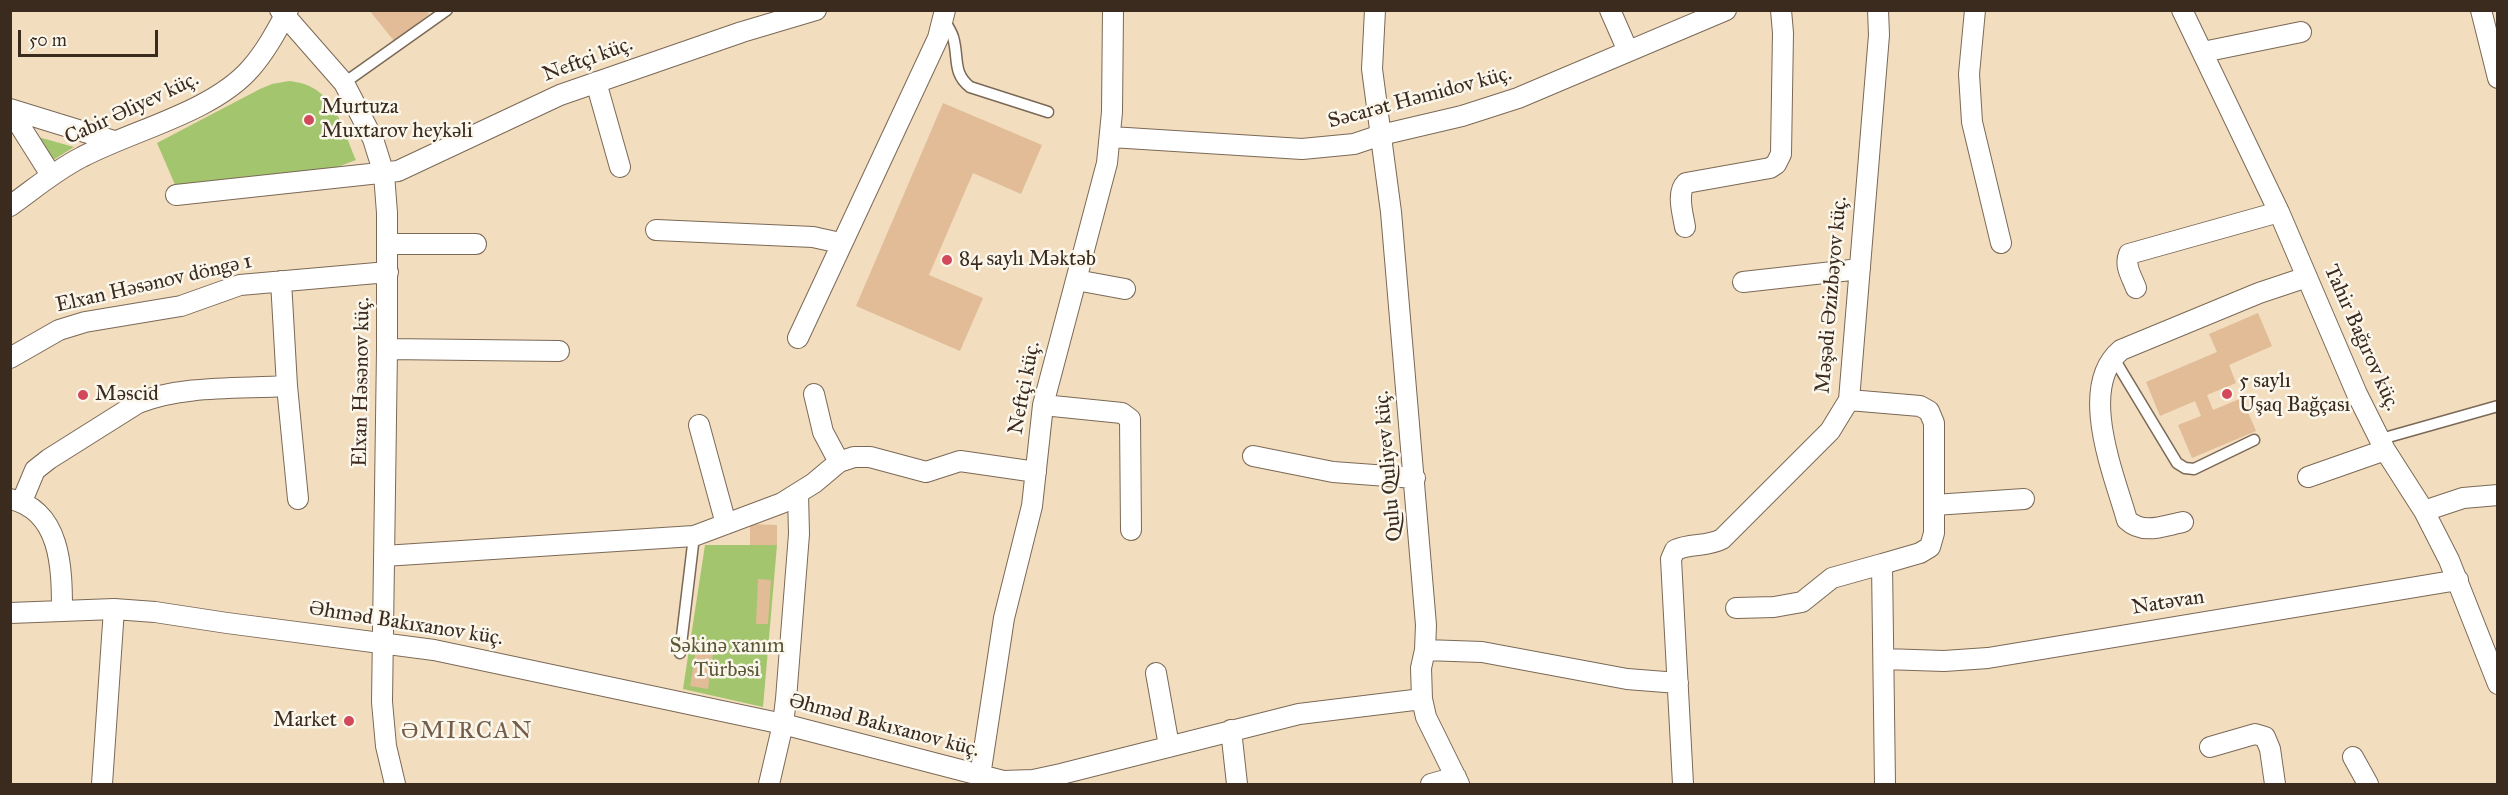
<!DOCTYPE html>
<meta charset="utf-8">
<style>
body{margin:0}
#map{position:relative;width:2508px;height:795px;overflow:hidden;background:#f2ddbf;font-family:"IM FELL Great Primer",serif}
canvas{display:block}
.frame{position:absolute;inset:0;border:12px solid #3b2a1e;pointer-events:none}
.scale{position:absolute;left:18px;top:30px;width:140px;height:27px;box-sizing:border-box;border:3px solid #3b2a1e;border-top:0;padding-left:8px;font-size:18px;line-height:21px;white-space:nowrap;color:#3b2a1e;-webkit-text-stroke:4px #fbf7ec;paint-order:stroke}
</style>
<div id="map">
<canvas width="2508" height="795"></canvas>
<div class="frame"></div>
<div class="scale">50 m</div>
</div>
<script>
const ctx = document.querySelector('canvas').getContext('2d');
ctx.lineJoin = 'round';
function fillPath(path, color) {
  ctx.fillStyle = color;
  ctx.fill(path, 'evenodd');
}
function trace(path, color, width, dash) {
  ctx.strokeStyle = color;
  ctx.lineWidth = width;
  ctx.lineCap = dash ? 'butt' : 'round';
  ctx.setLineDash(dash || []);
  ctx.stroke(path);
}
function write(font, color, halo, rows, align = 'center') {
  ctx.font = font + ' "IM FELL Great Primer",serif';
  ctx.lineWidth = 5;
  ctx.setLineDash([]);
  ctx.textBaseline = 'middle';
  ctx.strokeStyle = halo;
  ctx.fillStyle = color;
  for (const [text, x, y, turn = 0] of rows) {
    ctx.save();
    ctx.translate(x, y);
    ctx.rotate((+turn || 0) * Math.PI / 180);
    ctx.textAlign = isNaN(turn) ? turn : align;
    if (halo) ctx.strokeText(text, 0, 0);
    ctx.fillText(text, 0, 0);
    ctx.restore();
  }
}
fillPath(new Path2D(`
 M289,81C334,85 341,125 356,160L316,175L176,187L157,143L260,89L272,84Z
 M31,135L74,147L50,162Z
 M705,545H777L763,707L683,689Z`), '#a3c56e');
fillPath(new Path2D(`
 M369,10H426L429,14L395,42Z
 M943,103L1042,145L1021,194L973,173L929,275L983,298L960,351L856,306Z
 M2258,313L2272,346L2229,365L2236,383L2207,395L2213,410L2242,398L2256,431L2192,458L2178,425L2201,416L2195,401L2160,416L2146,382L2217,352L2209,334Z
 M750,524L777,525V545H750Z
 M758,579L771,580L768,624H756Z
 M697,643L714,646L708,689L690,686Z`), '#e1bc97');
const service = new Path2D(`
 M944,20C947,25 951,31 953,37C959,57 952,73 970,87L1048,112
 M344,83L447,10
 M2113,357L2177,463L2185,468L2194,469L2254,440
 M2381,439L2498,406
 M680,653L694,536`);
const minor = new Path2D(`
 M280,10L344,83L373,139L384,174L387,213V349L382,702L386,746L395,784
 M1375,10L1372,69L1391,212L1426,625L1425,650L1421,668L1422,699L1426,717L1459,784
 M1610,10L1628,51
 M1975,10L1969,74L1972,122L2001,243
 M2182,10L2279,212L2357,394L2385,450L2424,511L2449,560L2498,684
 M2481,10L2498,78
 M2203,52L2301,32
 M596,82L620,167
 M10,109L114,141
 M10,110L51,175
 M1111,137L1302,149L1354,144L1381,135L1462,116L1518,98L1726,10
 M176,195L398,171L560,95L742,32L816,10
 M10,206C34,189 56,170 82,157C133,130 213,112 251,68C266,51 277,30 288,10
 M1685,227C1683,214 1676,193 1686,183L1770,168L1776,164L1781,154L1783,33L1781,10
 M656,230L813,237L840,243
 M387,244H476
 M1076,280L1125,289
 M1743,282L1860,269
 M2136,288C2132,277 2124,266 2129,254L2279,212
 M798,338L938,38L945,10
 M387,349L559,351
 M10,358L59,330L85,322L181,306L240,285L388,272
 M287,386L298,499
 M814,394L823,432L839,462
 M1849,400L1920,406L1929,411L1934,423V533L1930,547L1920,553L1882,564L1885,784
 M1043,405L1122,413L1130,419L1131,530
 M699,425L726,524
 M1253,456L1333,472L1415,478
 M2308,477L2385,450
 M10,499C61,510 62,568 62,610
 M22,501L35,470L49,459L138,403C182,385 240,389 287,386L281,281
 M1934,505L2024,499
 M2424,511L2463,498L2498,495
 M2183,522C2163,526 2143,535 2127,520C2114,474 2077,387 2121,350L2259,293L2307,277
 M384,556L694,536L782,503L814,483L839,462L854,457H870L926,472L960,461L1036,472
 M1736,608L1774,607L1802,602L1832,578L1882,564
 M10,613L114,609L155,612L227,623L434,650L783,724L1003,781L1033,780L1061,774L1299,714L1422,699
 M1425,650L1482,652L1627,679L1678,683
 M1884,659L1944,661L1988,658L2458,580
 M1156,673L1169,746
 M1231,730L1237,784
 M2210,747L2255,734L2265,737L2270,749L2275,784
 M2353,757L2368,784
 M980,776L1004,618L1032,506L1043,405L1107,163L1112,112L1113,10
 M102,784L114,609
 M769,784L783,724L786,699L799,534L798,494
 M1431,784L1456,777
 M1683,784L1671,559L1675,550C1691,543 1707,547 1722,539L1830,431L1849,400L1879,35L1878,10`);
trace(service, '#7b6956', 13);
trace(minor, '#7b6956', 22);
trace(service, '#fff', 10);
trace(minor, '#fff', 20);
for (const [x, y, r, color] of [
 [309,120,6,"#d1495b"],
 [947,260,6,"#d1495b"],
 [2227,394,6,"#d1495b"],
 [83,395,6,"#d1495b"],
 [349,721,6,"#d1495b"]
]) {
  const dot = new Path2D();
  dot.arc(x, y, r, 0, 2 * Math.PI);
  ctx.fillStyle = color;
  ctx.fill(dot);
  trace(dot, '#fbf7ec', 2);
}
write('21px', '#3b2a1e', '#fbf7ec', [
 ["Neftçi küç.",588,60,-20],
 ["Səcarət Həmidov küç.",1420,98,-15],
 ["Cabir Əliyev küç.",132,109,-25],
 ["Elxan Həsənov döngə 1",154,284,-13],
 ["Məşədi Əzizbəyov küç.",1832,295,-85],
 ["Tahir Bağırov küç.",2361,338,66],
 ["Elxan Həsənov küç.",362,382,-89],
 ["Neftçi küç.",1025,388,-79],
 ["Qulu Quliyev küç.",1389,466,-95],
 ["Natəvan",2168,603,-9],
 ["Əhməd Bakıxanov küç.",406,624,9],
 ["Əhməd Bakıxanov küç.",884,726,15]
]);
write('21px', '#3b2a1e', '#fbf7ec', [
 ["Murtuza",321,108],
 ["Muxtarov heykəli",321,132],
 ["84 saylı Məktəb",959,260],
 ["5 saylı",2239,382],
 ["Uşaq Bağçası",2239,406],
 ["Məscid",95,395],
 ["Market",337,721,"right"]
], 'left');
write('21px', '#5a5836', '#fbf7ec', [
 ["Səkinə xanım",727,647],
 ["Türbəsi",727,671]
]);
ctx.letterSpacing = '1.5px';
write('24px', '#755d48', '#fbf7ec', [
 ["ƏMIRCAN",467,732]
]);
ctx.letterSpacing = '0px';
</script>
